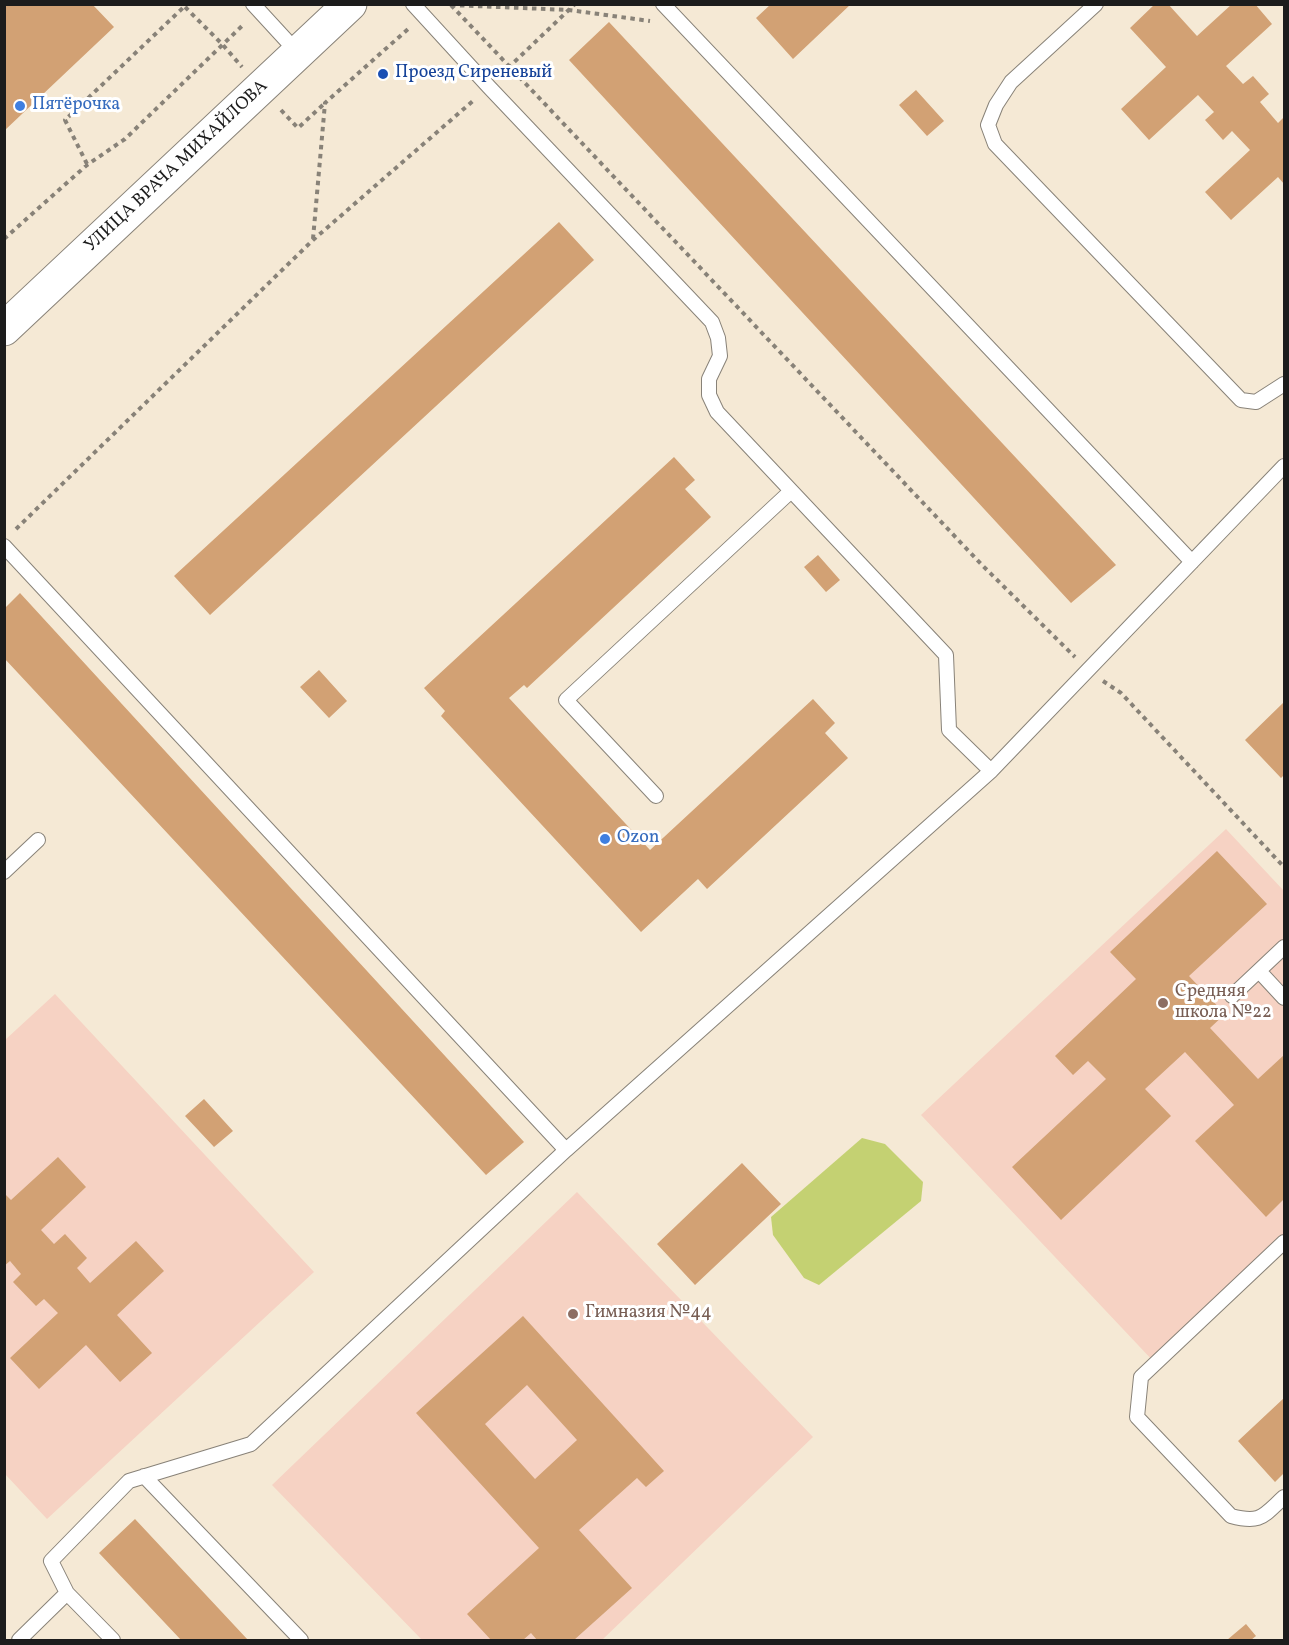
<!DOCTYPE html>
<meta charset="utf-8">
<style>
body{margin:0}
#map{position:relative;width:1289px;height:1645px;overflow:hidden;background:#f5e9d5;font-family:Vollkorn,serif}
canvas{display:block}
.frame{position:absolute;inset:0;border:6px solid #1c1c1c;pointer-events:none}
</style>
<div id="map">
<canvas width="1289" height="1645"></canvas>
<div class="frame"></div>
</div>
<script>
const ctx = document.querySelector('canvas').getContext('2d');
ctx.lineJoin = 'round';
function fillPath(path, color) {
  ctx.fillStyle = color;
  ctx.fill(path, 'evenodd');
}
function trace(path, color, width, dash) {
  ctx.strokeStyle = color;
  ctx.lineWidth = width;
  ctx.lineCap = dash ? 'butt' : 'round';
  ctx.setLineDash(dash || []);
  ctx.stroke(path);
}
function write(font, color, halo, rows, align = 'center') {
  ctx.font = font + ' Vollkorn,serif';
  ctx.lineWidth = 6;
  ctx.setLineDash([]);
  ctx.textBaseline = 'middle';
  ctx.strokeStyle = halo;
  ctx.fillStyle = color;
  for (const [text, x, y, turn = 0] of rows) {
    ctx.save();
    ctx.translate(x, y);
    ctx.rotate((+turn || 0) * Math.PI / 180);
    ctx.textAlign = isNaN(turn) ? turn : align;
    if (halo) ctx.strokeText(text, 0, 0);
    ctx.fillText(text, 0, 0);
    ctx.restore();
  }
}
fillPath(new Path2D(`
 M1226,829L1284,891V1240L1155,1363L921,1115Z
 M55,994L314,1272L47,1519L5,1474V1040Z
 M577,1192L813,1437L602,1640H422L272,1485Z`), '#f6d2c3');
fillPath(new Path2D(`
 M862,1138L885,1144L923,1182L921,1201L819,1285L804,1278L773,1235L771,1217Z`), '#c4d172');
fillPath(new Path2D(`
 M4,4H92L114,27L4,131Z
 M771,4H851L793,59L756,18Z
 M1155,4H1168L1197,36L1232,4H1255L1272,24L1226,66L1243,84L1253,76L1269,94L1260,102L1278,123L1284,117V184L1278,177L1231,220L1205,192L1250,150L1232,131L1223,140L1205,120L1214,112L1198,95L1149,140L1121,109L1166,67L1130,28Z
 M609,22L1116,565L1071,603L569,60Z
 M916,90L944,121L927,136L899,105Z
 M559,222L594,260L210,615L174,576Z
 M674,457L695,480L685,489L711,517L527,688L524,685L509,698L650,850L813,699L835,723L825,733L848,758L707,889L698,879L641,932L441,716L445,711L424,688Z
 M818,555L840,580L826,592L804,567Z
 M20,593L524,1142L486,1175L4,658V609Z
 M319,670L347,701L329,718L300,687Z
 M1284,702V775L1281,778L1245,740Z
 M1217,851L1267,904L1189,976L1225,1014L1210,1028L1258,1079L1284,1055V1199L1266,1217L1195,1141L1234,1105L1185,1052L1145,1089L1171,1116L1061,1220L1012,1167L1106,1079L1088,1061L1073,1075L1055,1056L1136,979L1110,952Z
 M204,1099L233,1131L214,1147L185,1116Z
 M58,1157L86,1187L41,1230L54,1244L65,1234L87,1258L77,1268L90,1283L136,1241L164,1271L117,1315L152,1353L120,1382L86,1345L39,1389L10,1358L58,1313L44,1299L36,1306L13,1282L21,1274L10,1261L4,1266V1193L11,1200Z
 M742,1163L781,1204L695,1285L657,1244Z
 M523,1316L664,1471L646,1487L637,1478L579,1530L632,1588L574,1640H537L531,1633L523,1640H491L467,1614L539,1548L416,1413ZM527,1385L577,1440L535,1479L485,1424Z
 M1284,1398V1473L1275,1482L1238,1441Z
 M135,1519L248,1640H181L99,1553Z
 M1246,1624L1256,1636L1251,1640H1227Z`), '#d2a174');
const lane = new Path2D(`
 M253,4L298,53
 M413,4L489,87L712,322L718,338L720,356L709,379V395L717,412L946,655L949,730L991,771
 M663,4L1192,562
 M1096,4L1011,82L996,105L988,125L995,144L1241,400L1256,402L1284,384
 M4,546L566,1150
 M656,796L566,700L790,492
 M4,872L38,840
 M1259,971L1284,998
 M1232,996L1284,947
 M1284,1242L1141,1377L1137,1417L1231,1516C1261,1524 1263,1516 1284,1497
 M144,1476L301,1640
 M67,1593L113,1640
 M19,1640L67,1593L51,1561L129,1481L251,1444L566,1150L991,771L1284,466`);
const secondary = new Path2D(`
 M4,329L350,4`);
trace(lane, '#888278', 16);
trace(secondary, '#888278', 35);
trace(new Path2D(`
 M451,5L982,565L1075,657
 M451,5L569,10L650,21
 M185,7L223,45L242,67
 M508,68L575,4
 M281,110L298,128L325,103
 M87,164L65,120L187,4
 M4,239L87,165L125,139L244,24
 M313,239L325,103L408,29
 M16,529L313,240L474,100
 M1103,681L1121,693L1284,867`), '#888278', 4, [4.5, 4.5]);
trace(lane, '#fff', 14);
trace(secondary, '#fff', 33);
for (const [x, y, r, color] of [
 [383,74,6,"#1a4fb4"],
 [20,106,6,"#3f7fe0"],
 [605,839,6,"#3f7fe0"],
 [1163,1003,6,"#8d6e63"],
 [573,1314,6,"#8d6e63"]
]) {
  const dot = new Path2D();
  dot.arc(x, y, r, 0, 2 * Math.PI);
  ctx.fillStyle = color;
  ctx.fill(dot);
  trace(dot, '#fff', 2);
}
write('18px', '#164399', '#fff', [
 ["Проезд Сиреневый",395,74]
], 'left');
write('18px', '#366cbe', '#fff', [
 ["Пятёрочка",32,106],
 ["Ozon",617,839]
], 'left');
write('18px', '#1c1c1c', '#fff', [
 ["УЛИЦА ВРАЧА МИХАЙЛОВА",177,167,-43]
]);
write('18px', '#785e54', '#fff', [
 ["Средняя",1175,993],
 ["школа №22",1175,1014],
 ["Гимназия №44",585,1314]
], 'left');
</script>
